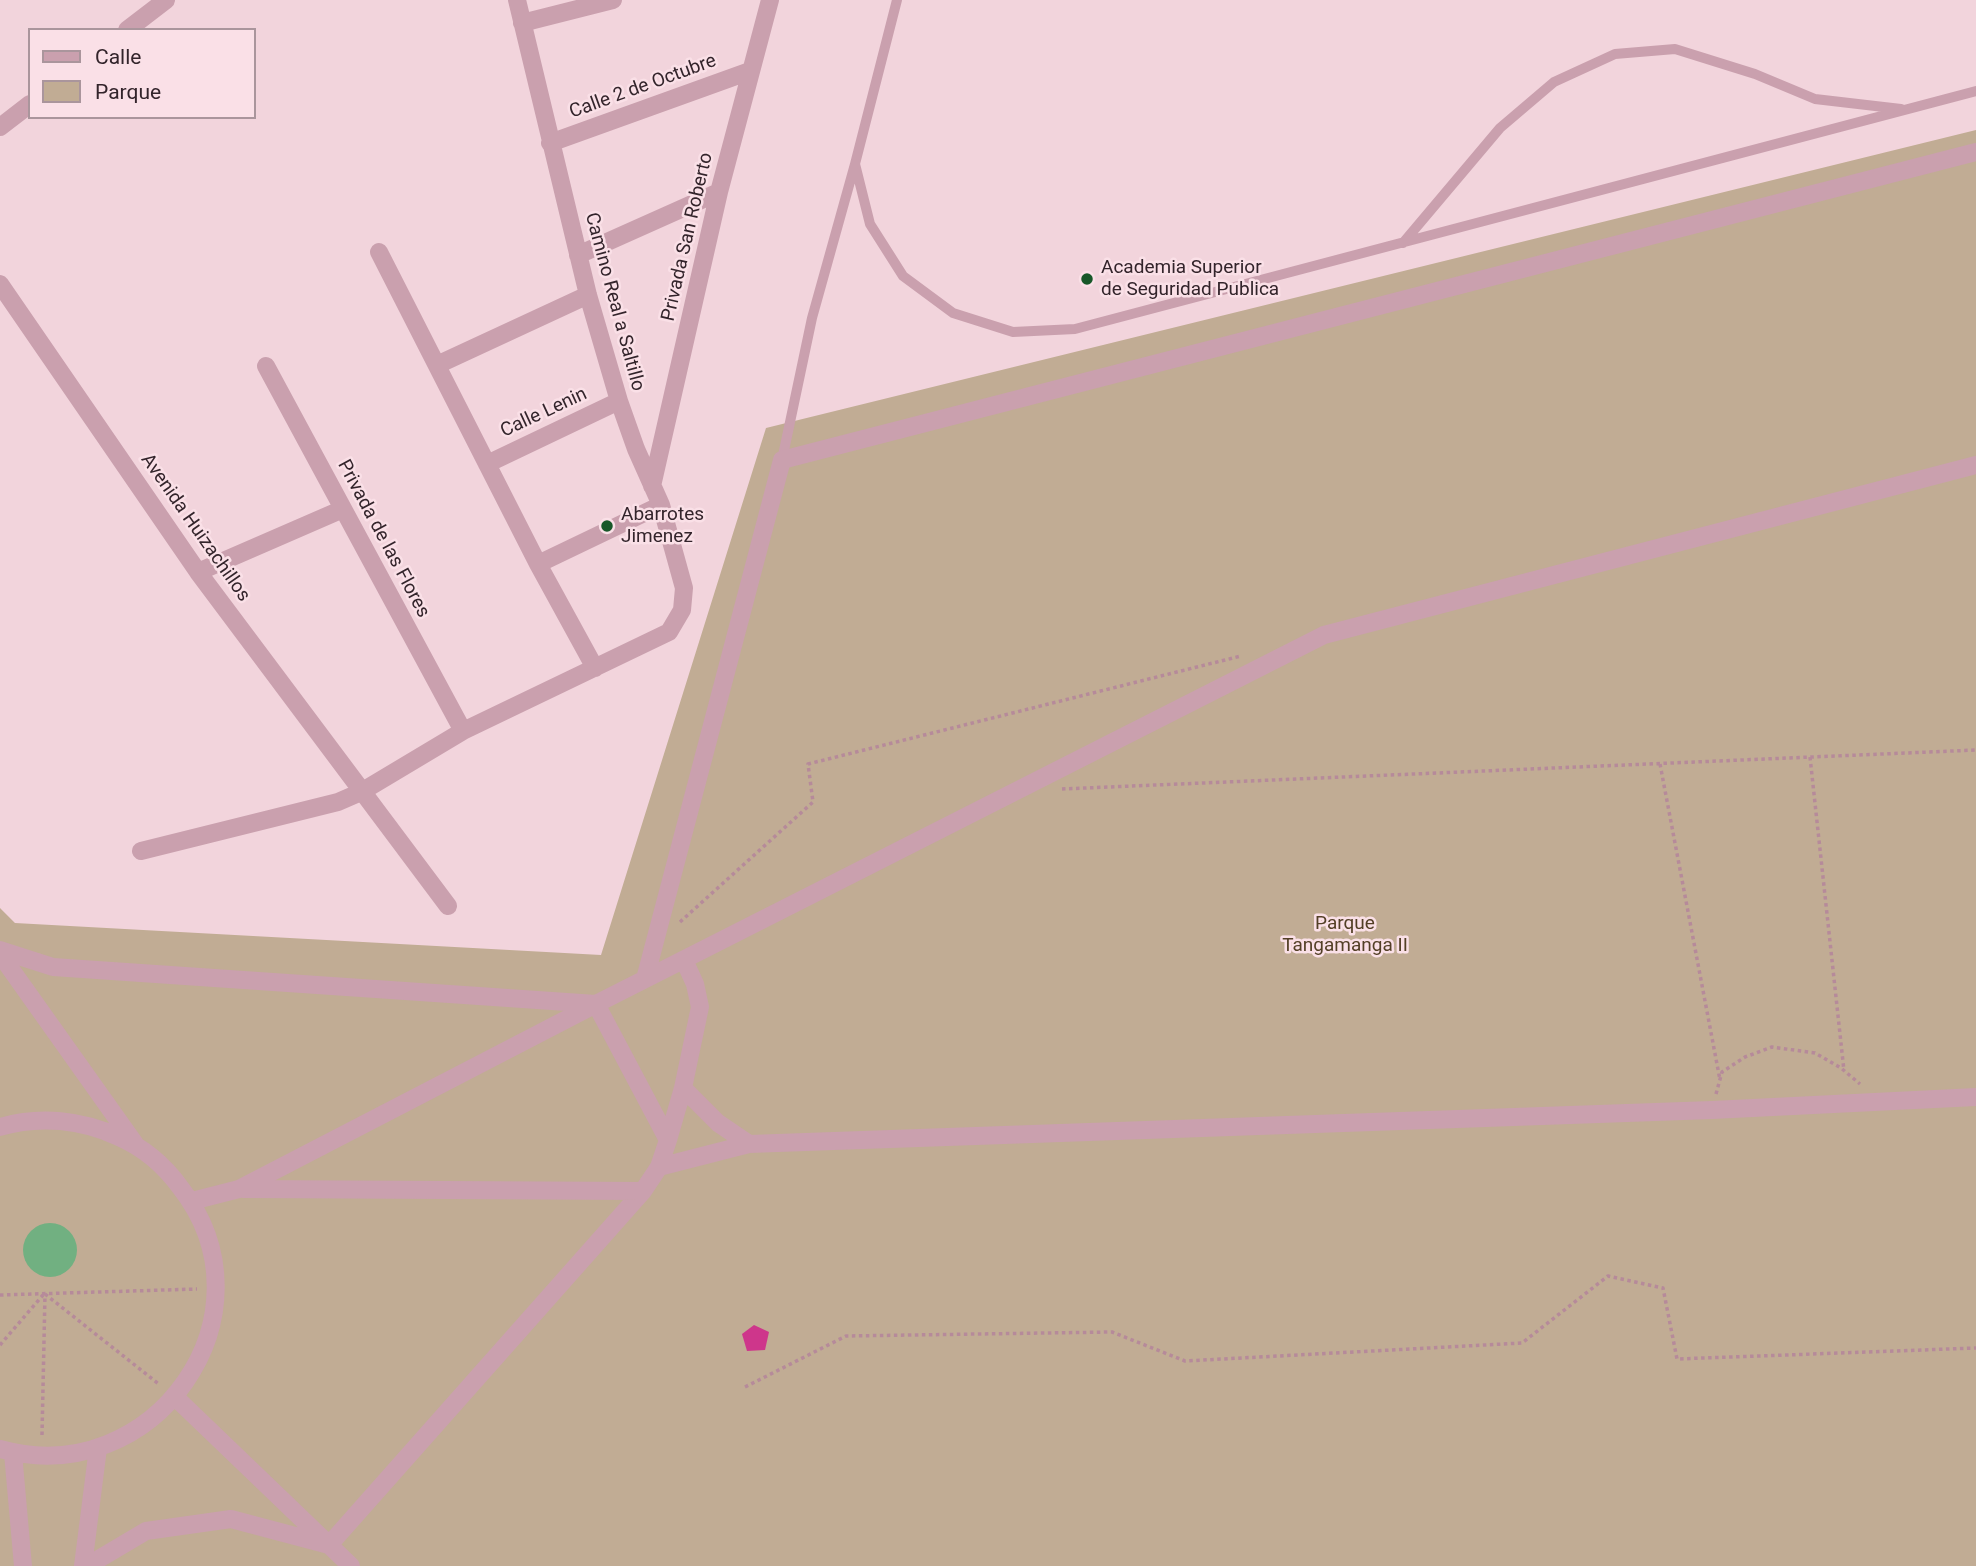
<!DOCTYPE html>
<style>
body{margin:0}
#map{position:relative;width:1976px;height:1566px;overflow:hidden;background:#f2d4dc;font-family:Roboto,sans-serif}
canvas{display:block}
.legend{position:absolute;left:28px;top:28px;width:228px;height:91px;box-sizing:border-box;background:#fae0e7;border:2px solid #aa959c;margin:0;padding:9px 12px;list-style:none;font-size:21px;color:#33242b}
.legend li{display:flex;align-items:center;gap:14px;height:35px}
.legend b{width:35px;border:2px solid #aa959c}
</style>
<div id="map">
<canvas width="1976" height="1566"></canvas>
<ul class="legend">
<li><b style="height:9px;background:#caa0ae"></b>Calle</li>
<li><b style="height:19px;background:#c1ac94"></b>Parque</li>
</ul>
</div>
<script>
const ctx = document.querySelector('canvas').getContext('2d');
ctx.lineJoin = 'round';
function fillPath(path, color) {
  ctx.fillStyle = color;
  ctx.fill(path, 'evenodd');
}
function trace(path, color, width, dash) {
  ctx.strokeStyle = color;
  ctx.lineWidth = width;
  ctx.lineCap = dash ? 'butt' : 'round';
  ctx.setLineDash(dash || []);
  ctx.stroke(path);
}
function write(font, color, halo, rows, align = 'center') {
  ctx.font = font + ' Roboto,sans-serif';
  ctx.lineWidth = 5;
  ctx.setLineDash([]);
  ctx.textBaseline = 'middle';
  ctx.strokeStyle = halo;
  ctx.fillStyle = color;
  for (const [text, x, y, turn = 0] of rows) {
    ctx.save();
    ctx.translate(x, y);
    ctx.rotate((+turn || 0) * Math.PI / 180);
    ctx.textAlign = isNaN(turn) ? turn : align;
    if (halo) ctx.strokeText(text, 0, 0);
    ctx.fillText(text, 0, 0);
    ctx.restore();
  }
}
fillPath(new Path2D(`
 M1976,130V1566H0V908L15,923L601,955L766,428Z`), '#c1ac94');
fillPath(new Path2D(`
 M23 1250a27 27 0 1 1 54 0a27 27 0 1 1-54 0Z`), '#71b081');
fillPath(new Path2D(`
 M754,1325L769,1332L765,1350L747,1351L742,1334Z`), '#ce368b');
trace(new Path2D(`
 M1810,757L1844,1071
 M1660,764L1720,1080
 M1062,789L1976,750
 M680,922L813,802L808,764L1241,656
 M1716,1094L1722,1072L1745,1057L1772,1047L1815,1053L1841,1068L1860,1084
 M45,1294L160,1385
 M0,1295L197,1289
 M0,1345L43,1295
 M745,1387L846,1336L1112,1332L1185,1361L1522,1343L1608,1276L1663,1288L1677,1359L1976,1348
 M42,1435L45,1294`), '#b68a9a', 3.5, [3.5, 3.5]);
trace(new Path2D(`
 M855,164L870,224L903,276L953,313L1013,332L1075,329L1976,91
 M1403,243L1500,128L1554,82L1615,54L1675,49L1755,74L1815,99L1901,109
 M782,460L812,318L855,164L897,0`), '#caa0ae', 10);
trace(new Path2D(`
 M522,23L613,0
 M127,30L166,0
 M0,127L30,104
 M550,143L750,71
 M379,252L538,564L595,668
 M578,255L719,192
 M0,284L198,572L448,906
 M437,365L588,295
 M266,366L463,731
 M487,464L619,401
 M652,486L719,192L770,0
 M538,564L661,505
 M198,572L343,509
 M141,851L338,802L361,792L463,731L669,632L682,610L684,588L661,505L636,449L619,401L588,295L517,0
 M0,950L53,967L596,1004L1324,635L1976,465
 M0,954L135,1144
 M645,979L782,460L1976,152
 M683,1088L718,1123L749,1144
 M0,1127C40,1115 82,1120 119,1137C144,1148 164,1165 180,1187C280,1314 154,1492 0,1449
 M659,1167L749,1144L1712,1110L1976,1097
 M243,1189L643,1191
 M192,1201L239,1189L596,1004L668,1140
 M175,1397L351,1566
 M13,1453L23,1566
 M83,1566L98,1448
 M87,1566L146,1531L231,1519L329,1545L643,1191L659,1167L668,1140L683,1088L700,1007L695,984L684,960`), '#caa0ae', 18);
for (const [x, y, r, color] of [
 [1087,279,7,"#175728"],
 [607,526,7,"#175728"]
]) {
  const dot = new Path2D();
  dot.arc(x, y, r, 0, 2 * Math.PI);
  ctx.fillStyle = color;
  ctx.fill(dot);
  trace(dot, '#fae0e7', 2.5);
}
write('19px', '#33242b', '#fae0e7', [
 ["Calle 2 de Octubre",643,87,-20],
 ["Privada San Roberto",688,237,-77],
 ["Camino Real a Saltillo",614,302,75],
 ["Calle Lenin",544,413,-25],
 ["Avenida Huizachillos",195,528,55],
 ["Privada de las Flores",383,539,62]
]);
write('19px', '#33242b', '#fae0e7', [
 ["Academia Superior",1101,268],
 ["de Seguridad Publica",1101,290],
 ["Abarrotes",621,515],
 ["Jimenez",621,537]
], 'left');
write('19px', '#533f26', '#fae0e7', [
 ["Parque",1345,924],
 ["Tangamanga II",1345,946]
]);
</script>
